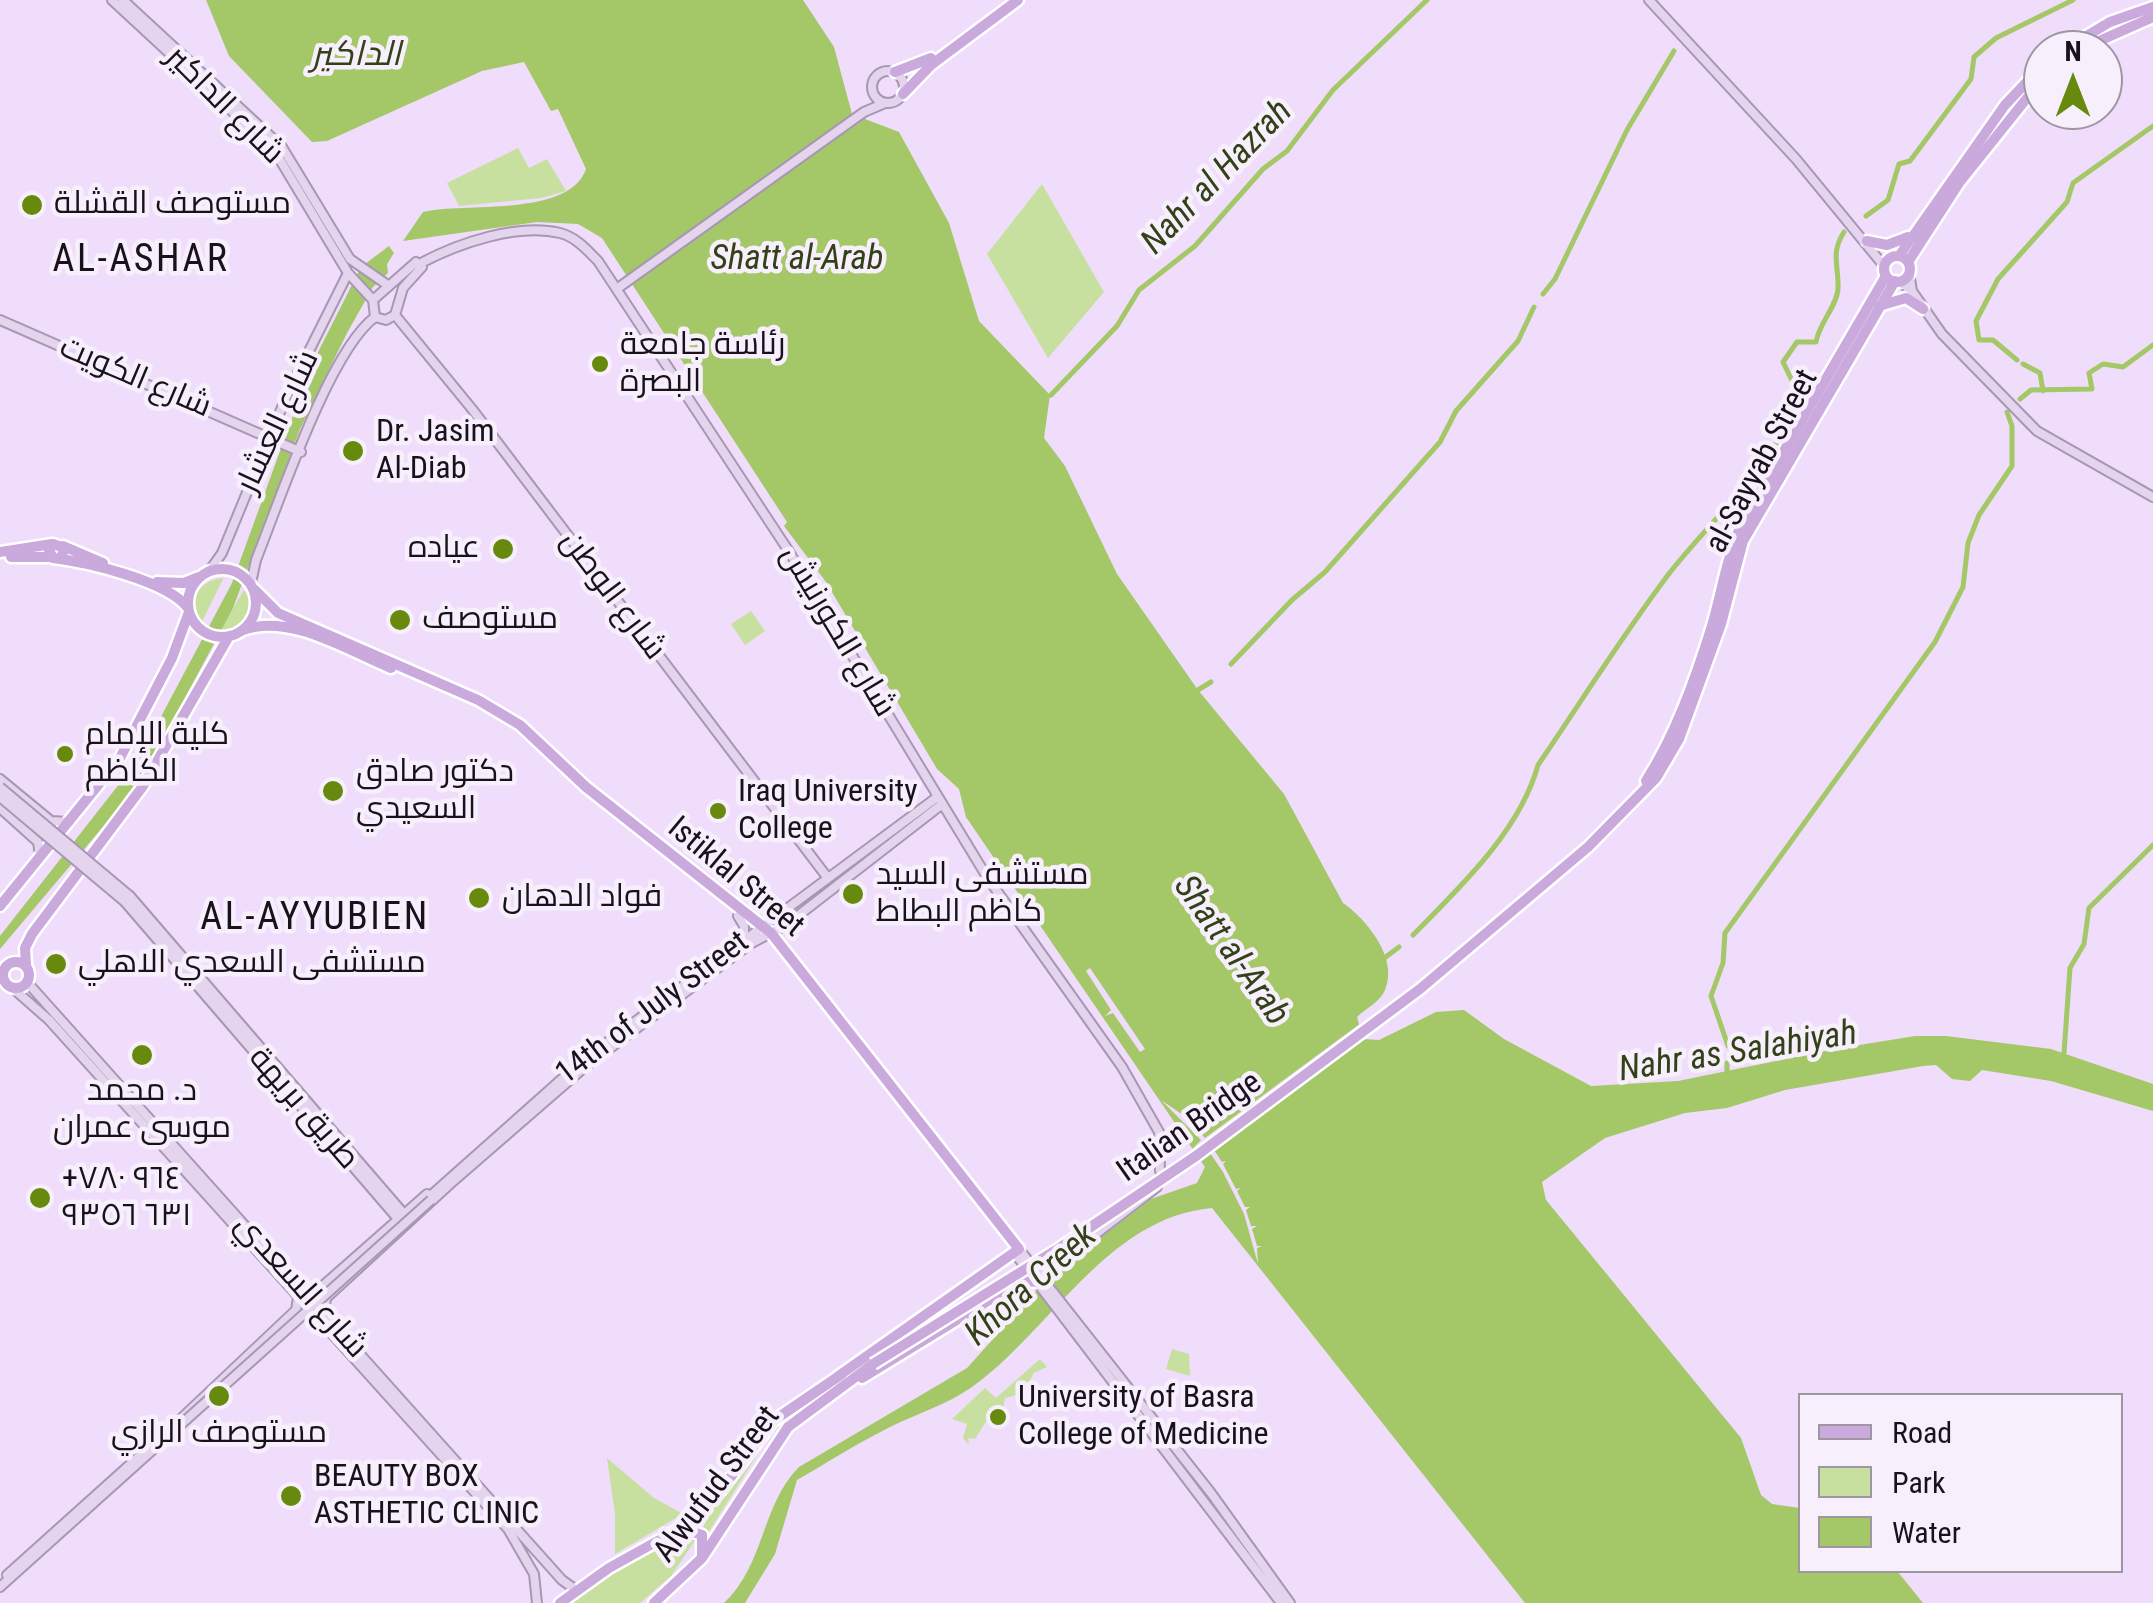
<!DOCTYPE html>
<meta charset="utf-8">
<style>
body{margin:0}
#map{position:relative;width:2153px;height:1603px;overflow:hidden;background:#efddfb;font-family:"Roboto Condensed",sans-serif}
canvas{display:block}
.legend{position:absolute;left:1798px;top:1393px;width:325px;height:180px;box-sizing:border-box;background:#f7effb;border:2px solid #9e97a2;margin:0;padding:12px 18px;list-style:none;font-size:30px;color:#19121c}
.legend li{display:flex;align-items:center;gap:20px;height:50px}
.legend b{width:50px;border:2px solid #9e97a2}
.north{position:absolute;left:2023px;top:30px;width:100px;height:100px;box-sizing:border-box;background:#f7effb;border:2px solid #9e97a2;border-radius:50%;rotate:0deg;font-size:28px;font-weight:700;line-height:40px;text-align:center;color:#19121c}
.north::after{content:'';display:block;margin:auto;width:35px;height:45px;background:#67890d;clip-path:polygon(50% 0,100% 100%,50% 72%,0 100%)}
</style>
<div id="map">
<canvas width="2153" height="1603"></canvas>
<ul class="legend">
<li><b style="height:12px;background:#caa9dd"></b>Road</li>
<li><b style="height:28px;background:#c7e0a0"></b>Park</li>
<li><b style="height:28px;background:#a4c767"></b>Water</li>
</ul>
<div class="north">N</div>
</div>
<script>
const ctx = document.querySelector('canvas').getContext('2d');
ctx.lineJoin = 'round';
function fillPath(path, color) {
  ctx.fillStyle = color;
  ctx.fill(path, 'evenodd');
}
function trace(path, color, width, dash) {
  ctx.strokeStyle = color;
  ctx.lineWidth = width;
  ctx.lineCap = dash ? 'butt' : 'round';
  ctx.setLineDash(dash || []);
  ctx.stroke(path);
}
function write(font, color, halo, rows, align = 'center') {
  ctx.font = font + ' "Roboto Condensed",Cairo,sans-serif';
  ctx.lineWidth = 9;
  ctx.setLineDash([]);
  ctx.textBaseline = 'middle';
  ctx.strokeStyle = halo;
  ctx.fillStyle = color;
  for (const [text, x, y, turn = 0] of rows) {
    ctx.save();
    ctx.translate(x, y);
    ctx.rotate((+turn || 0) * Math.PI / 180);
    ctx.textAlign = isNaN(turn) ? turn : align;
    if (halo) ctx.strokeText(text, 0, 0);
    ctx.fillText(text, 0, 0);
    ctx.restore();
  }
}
fillPath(new Path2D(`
 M518,148L529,168L547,159L566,191L541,198L459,206L447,183Z
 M1042,184L1104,292L1048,358L987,254Z
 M224,578L223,579L201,624C184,603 199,579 224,578Z
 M244,590C260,611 239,629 218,633Z
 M751,611L765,631L745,645L731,624Z
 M1172,1349L1189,1354L1190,1376L1166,1369Z
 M1040,1359L1047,1367L1034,1373L1027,1386H1021L1020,1394L1005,1398L1003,1411L992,1413L996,1418L987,1420L975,1439L968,1438L969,1445L963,1438L967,1424L952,1419L985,1388L996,1398Z
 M799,1406L766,1441L708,1533L703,1525L692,1522L773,1427Z
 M607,1458L654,1498L683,1514L615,1554V1514Z
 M690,1534L696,1539L671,1576L640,1603H568L619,1568Z`), '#c7e0a0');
fillPath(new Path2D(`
 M206,0H803L834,47L852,114L899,132L949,223L979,321L1050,395L1044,438L1065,466L1117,574L1198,690L1284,794L1343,903C1366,919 1399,958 1385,990C1380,1002 1366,1008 1357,1017L1363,1039L1379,1040L1436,1012L1464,1010L1504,1039L1591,1086L1678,1081L1835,1049L1915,1036H1946L2051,1049L2153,1084V1111L2051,1081L1982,1070L1970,1081L1952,1079L1936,1065L1923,1066L1785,1090L1727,1108L1685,1113L1605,1138L1542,1182L1546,1200L1741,1438L1761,1495L1772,1504L1800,1508V1570L1897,1571L1923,1603H1525L1212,1208C1107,1217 1050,1332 972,1387C946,1405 918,1413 890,1427C858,1443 828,1462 797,1480L775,1554L745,1603H724C765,1565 761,1505 799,1467L967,1368L1050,1276L1151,1199L1197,1183L1205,1167L966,817L959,789L937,769L826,582L784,526L787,522L602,238L578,224L537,222L403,241L423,212C464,202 569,218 586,169L558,109L551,111L524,62L482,71L327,141L312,142L229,56Z
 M389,246L394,253L387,264L388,273L373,287L347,333L300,429L233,608L139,784L0,949V936L138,760L232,583L311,366L361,267Z`), '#a4c767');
fillPath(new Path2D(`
 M1090,968L1145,1049L1140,1052L1113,1013L1105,1016L1111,1010L1086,971Z
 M1361,1023L1368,1035L1214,1150L1222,1162L1226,1161L1223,1164L1236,1189L1241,1188L1237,1191L1245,1207H1250L1246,1210L1251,1226H1257L1252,1229L1257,1246H1262L1257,1248L1258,1264L1244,1214L1223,1172L1210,1153L1197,1163L1190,1151L1201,1140L1161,1100L1183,1115L1188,1112L1185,1117L1197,1130L1201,1127L1199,1131L1205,1138Z`), '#efddfb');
trace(new Path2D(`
 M1866,216L1888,200L1899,164L1910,161L1971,79L1974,57L1996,38L2073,0
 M1543,294L1555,279L1627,130L1674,51
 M2017,360L1993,340H1979L1976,321L1998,279L2067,202L2073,183L2153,126
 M2023,364L2040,373L2043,391
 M1051,395L1117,326L1139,290L1195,246L1263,169L1287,151L1333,90L1427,0
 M2020,399L2031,390L2092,389L2089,373L2103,364L2123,367L2153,345
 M1231,664L1292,600L1325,572L1440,442L1456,411L1518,341L1534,307
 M1198,690L1211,682
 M1413,935C1460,887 1520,831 1538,765C1581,702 1622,636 1668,575C1714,516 1772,469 1800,397L1783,362L1797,342H1816C1819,323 1837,306 1838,289C1839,265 1830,254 1844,232
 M1383,959L1399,947
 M1728,1046L1711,996L1723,963L1725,933L1935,642L1963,587L1968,543L1979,515L2012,466V426L2007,412
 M2064,1053L2070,968L2084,944L2089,908L2153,845
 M1727,1072V1063`), '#a4c767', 5);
const secondary = new Path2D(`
 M112,0L274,150L348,273L373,300
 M123,0L282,147L350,259L389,286
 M1649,0L1796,159L1884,266
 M872 87a16 16 0 1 1 32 0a16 16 0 1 1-32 0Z
 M416,262L422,267L403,288L395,315L386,320L375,317L373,300Z
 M421,263C459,243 517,223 560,233C576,237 587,250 598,261L788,550L987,877L1122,1067L1159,1132L1160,1171
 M1909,272L1912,291
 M1899,281L1912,291L1942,334L2037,431L2153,497
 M618,288L864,112L885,103
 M395,315L472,409L827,877
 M0,320L301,452
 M210,570L222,553L287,395L348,273
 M251,583L256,560C279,503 329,351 375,317
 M0,779L51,821L70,822
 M0,808L38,842L40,856
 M130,896L404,1214
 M125,902L398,1219
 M738,916L744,926V939
 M26,981L562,1580L576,1590
 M16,991L49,1020L508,1529L534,1574L537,1603
 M450,1184L586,1066L750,944L786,925L941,805
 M428,1198L582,1061L936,798
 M1019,1249L1211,1493L1290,1603
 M1014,1252L1281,1603
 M1041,1276L1157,1187
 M304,1291H317L427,1194
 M324,1314L326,1298L450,1184
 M170,1429L296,1310L298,1298
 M7,1575L164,1434
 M0,1587L187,1419`);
const primary = new Path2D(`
 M2063,50L2110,22L2153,7
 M2079,50L2153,17
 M895,72L931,58
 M903,94L931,65L1018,0
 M1867,241L1887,245L1908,237
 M1899,256L2005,105L2043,65
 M1884 269a13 13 0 1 1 26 0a13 13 0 1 1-26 0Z
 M1908,262L1959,183L2043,78
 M1879,306L1906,298L1923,309
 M63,546L103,563
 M0,552L52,544
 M11,557H51
 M60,559L65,548L53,544L49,550L53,558C87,562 168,581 188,608
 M188 603a34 34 0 1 1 68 0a34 34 0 1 1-68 0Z
 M157,582L184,583L199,577
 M255,590L278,613L478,700L520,725L586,787L771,933L1019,1249L837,1377
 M243,630C290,613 347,650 391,668
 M1646,781C1675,736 1695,680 1711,629C1722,593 1726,558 1742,523L1886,276
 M0,906L120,758L172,658L189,612
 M3 975a13 13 0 1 1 26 0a13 13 0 1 1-26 0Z
 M26,964L25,948L32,934L143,786L229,636
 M1196,1156L1420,989L1588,847L1656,778L1679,739L1721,624L1743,541L1895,281
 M862,1378L1009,1288L1023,1281L1037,1282
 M681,1528L702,1535V1557
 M560,1603L609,1568L681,1528L721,1490L773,1421L842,1374
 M654,1603L702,1558L788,1427L873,1364`);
trace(secondary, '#a897b2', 12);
trace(primary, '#fff', 15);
trace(secondary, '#e5d4ee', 8);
trace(primary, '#caa9dd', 10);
const secondaryBridge = new Path2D(`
 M0,787L130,896
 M0,797L125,902
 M187,1419L431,1200`);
const primaryBridge = new Path2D(`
 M873,1364L1061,1247L1196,1156`);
trace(secondaryBridge, '#a897b2', 12, []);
trace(primaryBridge, '#fff', 15, []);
trace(secondaryBridge, '#e5d4ee', 8);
trace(primaryBridge, '#caa9dd', 10);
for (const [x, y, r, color] of [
 [32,205,12,"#67890d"],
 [600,364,10,"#67890d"],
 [353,451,12,"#67890d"],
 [503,549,12,"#67890d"],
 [400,620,12,"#67890d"],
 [65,754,10,"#67890d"],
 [333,791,12,"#67890d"],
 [718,811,10,"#67890d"],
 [853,894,12,"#67890d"],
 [479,898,12,"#67890d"],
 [56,964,12,"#67890d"],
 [142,1055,12,"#67890d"],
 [40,1198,12,"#67890d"],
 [219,1396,12,"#67890d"],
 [998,1417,10,"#67890d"],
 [291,1496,12,"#67890d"]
]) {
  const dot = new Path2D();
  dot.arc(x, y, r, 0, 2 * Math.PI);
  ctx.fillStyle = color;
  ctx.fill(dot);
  trace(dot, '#f7effb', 4);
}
write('32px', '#19121c', '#f7effb', [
 ["شارع الداكير",224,106,45],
 ["شارع الكويت",135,378,23],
 ["شارع العشار",279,422,-65],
 ["al-Sayyab Street",1763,462,-62],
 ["شارع الوطن",612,596,53],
 ["شارع الكورنيش",837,632,59],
 ["Istiklal Street",735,878,40],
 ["14th of July Street",653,1009,-37],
 ["طريق بريهة",303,1109,49],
 ["Italian Bridge",1190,1128,-35],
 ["شارع السعدي",300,1287,48],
 ["Alwufud Street",718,1485,-53]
]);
write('32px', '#19121c', '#f7effb', [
 ["مستوصف القشلة",54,205],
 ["رئاسة جامعة",620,346],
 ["البصرة",620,383],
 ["Dr. Jasim",376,433],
 ["Al-Diab",376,470],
 ["عياده",480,549,"right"],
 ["مستوصف",422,620],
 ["كلية الإمام",85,736],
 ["الكاظم",85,773],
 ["دكتور صادق",356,773],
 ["السعيدي",356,810],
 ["Iraq University",738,793],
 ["College",738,830],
 ["مستشفى السيد",876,876],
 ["كاظم البطاط",876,913],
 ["فواد الدهان",502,898],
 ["مستشفى السعدي الاهلي",78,964],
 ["د. محمد",142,1092,"center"],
 ["موسى عمران",142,1129,"center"],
 ["+٩٦٤ ٧٨٠",62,1180],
 ["٦٣١ ٩٣٥٦",62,1217],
 ["University of Basra",1018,1399],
 ["College of Medicine",1018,1436],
 ["مستوصف الرازي",219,1434,"center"],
 ["BEAUTY BOX",314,1478],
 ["ASTHETIC CLINIC",314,1515]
], 'left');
write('italic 35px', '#334119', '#f7effb', [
 ["الداكير",356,56],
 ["Nahr al Hazrah",1218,178,-46],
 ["Shatt al-Arab",797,260],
 ["Shatt al-Arab",1230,951,55],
 ["Nahr as Salahiyah",1738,1053,-9],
 ["Khora Creek",1032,1286,-42]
]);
ctx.letterSpacing = '2.5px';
write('38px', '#19121c', '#f7effb', [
 ["AL-ASHAR",141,261],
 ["AL-AYYUBIEN",315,919]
]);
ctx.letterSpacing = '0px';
</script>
